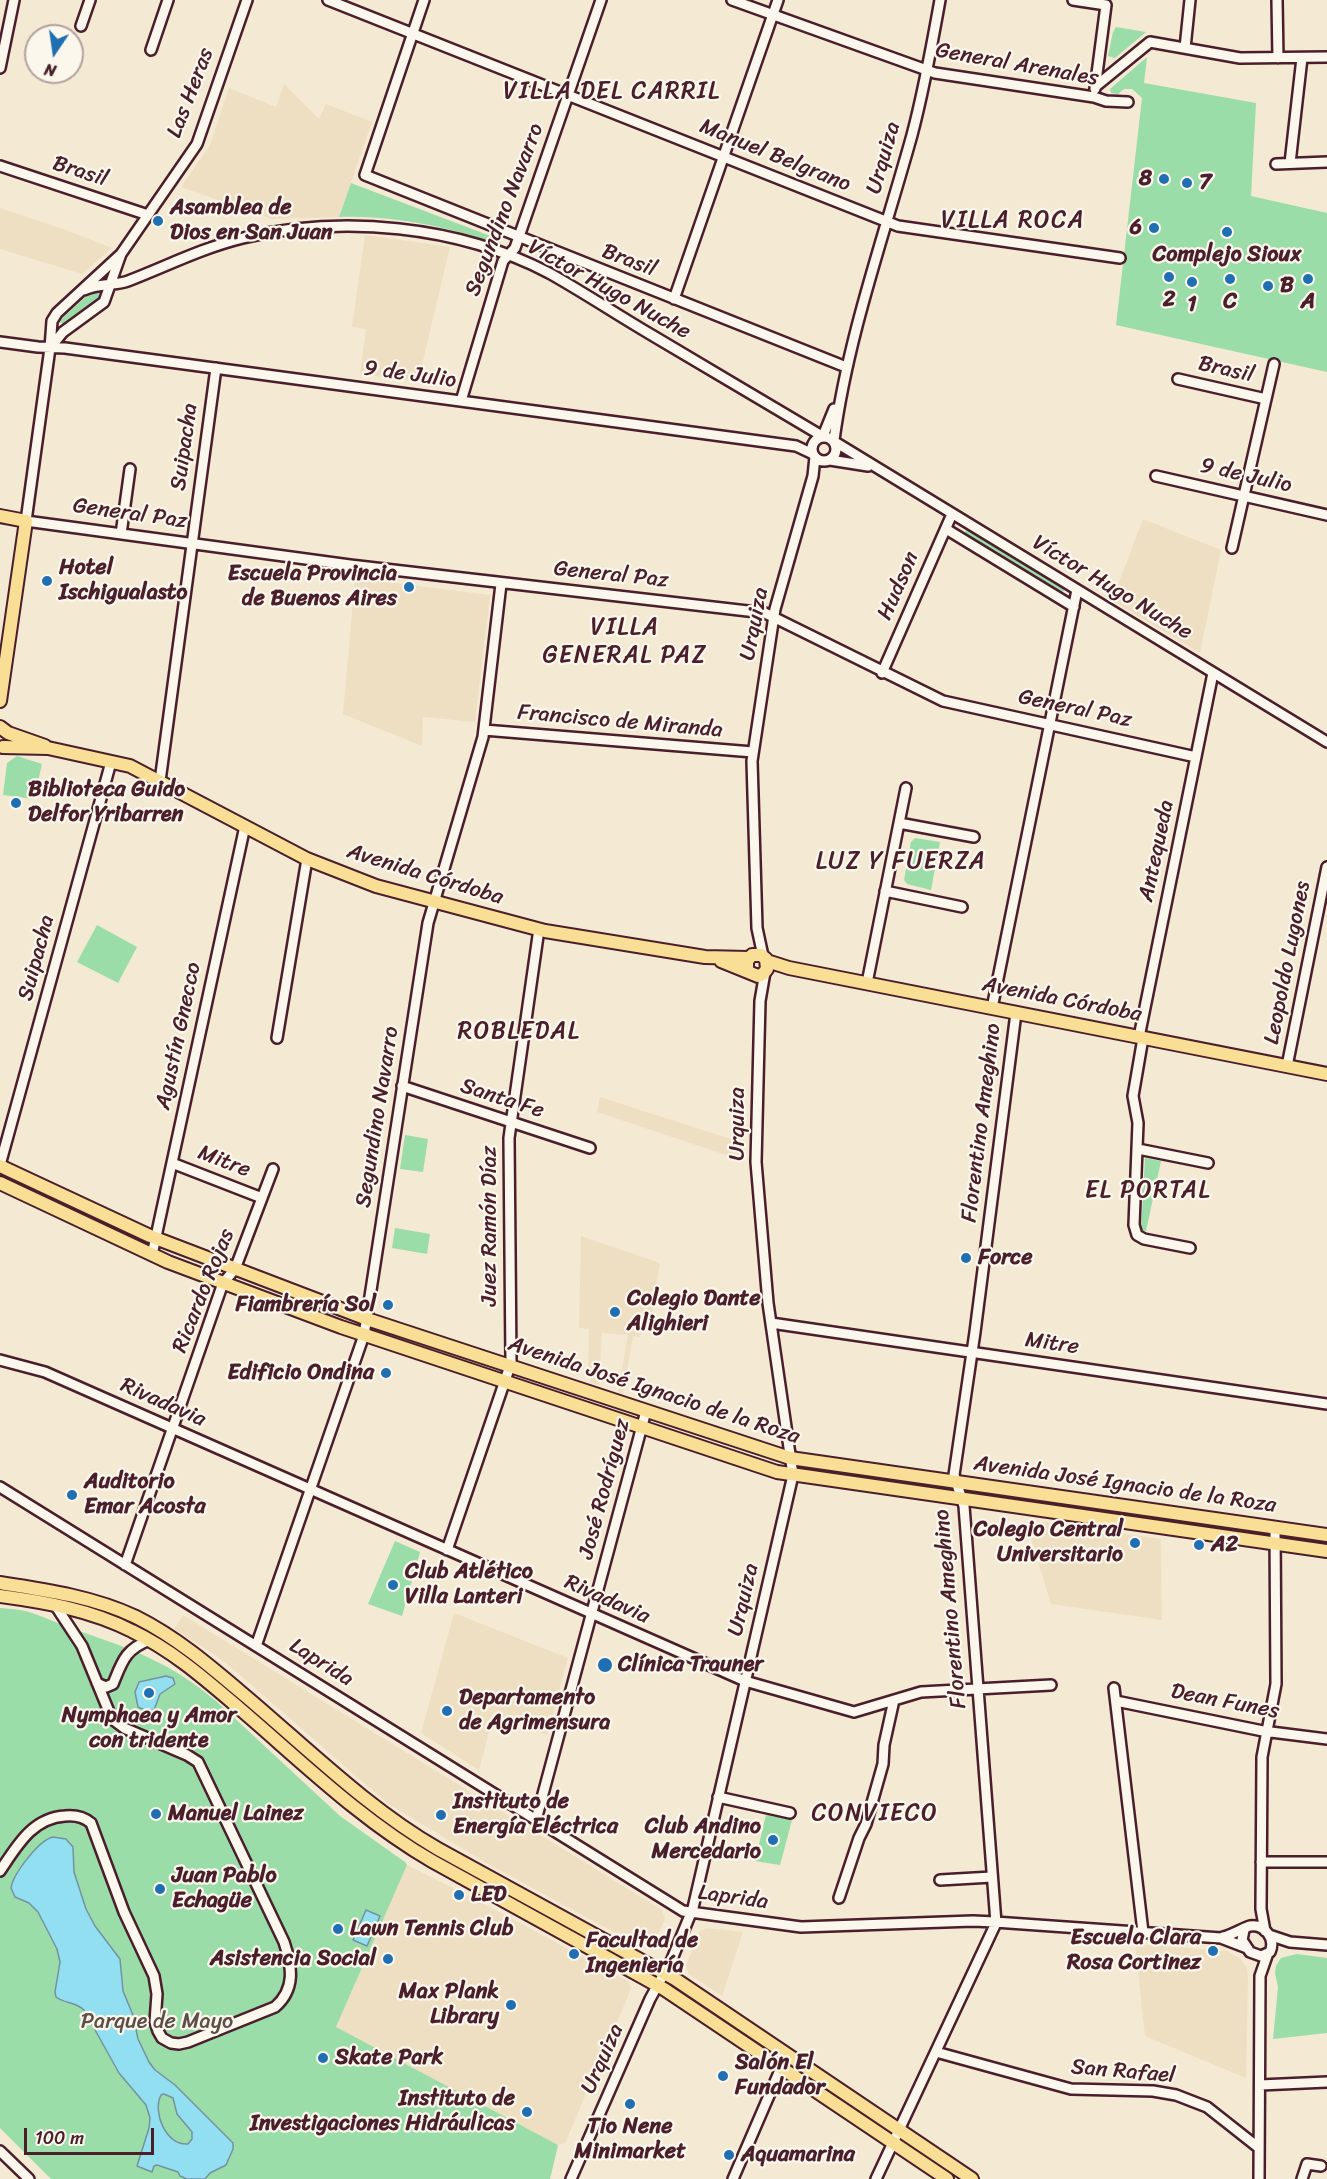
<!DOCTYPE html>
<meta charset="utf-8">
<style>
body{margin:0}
#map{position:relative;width:1327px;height:2179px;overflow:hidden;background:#f4e9d3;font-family:Sriracha,sans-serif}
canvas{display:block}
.north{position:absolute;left:24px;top:24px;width:60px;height:60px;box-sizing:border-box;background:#fbf7ec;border:2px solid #b4a19f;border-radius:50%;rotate:193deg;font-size:16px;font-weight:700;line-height:24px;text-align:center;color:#4a1f2b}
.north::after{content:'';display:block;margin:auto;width:21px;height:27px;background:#1f6fb2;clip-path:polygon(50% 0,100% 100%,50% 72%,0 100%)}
.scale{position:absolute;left:24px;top:2128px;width:130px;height:27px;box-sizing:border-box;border:3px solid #4a1f2b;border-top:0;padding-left:8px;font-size:18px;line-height:21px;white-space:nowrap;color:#4a1f2b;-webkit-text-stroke:4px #fbf7ec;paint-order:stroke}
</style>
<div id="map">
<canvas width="1327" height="2179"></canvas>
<div class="north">N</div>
<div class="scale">100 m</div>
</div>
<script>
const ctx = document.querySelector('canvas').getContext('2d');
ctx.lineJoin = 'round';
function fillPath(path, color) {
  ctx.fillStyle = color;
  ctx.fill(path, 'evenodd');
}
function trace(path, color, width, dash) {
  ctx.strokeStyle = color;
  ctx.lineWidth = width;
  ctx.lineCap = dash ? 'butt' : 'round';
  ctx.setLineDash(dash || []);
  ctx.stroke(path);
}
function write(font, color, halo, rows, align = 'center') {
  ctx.font = font + ' Sriracha,sans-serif';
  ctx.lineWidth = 4.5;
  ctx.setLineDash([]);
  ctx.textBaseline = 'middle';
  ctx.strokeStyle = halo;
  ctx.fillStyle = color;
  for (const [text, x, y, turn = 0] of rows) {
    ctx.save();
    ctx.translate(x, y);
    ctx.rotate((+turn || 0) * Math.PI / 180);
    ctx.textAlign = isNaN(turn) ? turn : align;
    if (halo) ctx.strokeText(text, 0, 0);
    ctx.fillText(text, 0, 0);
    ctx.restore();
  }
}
fillPath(new Path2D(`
 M284,84L319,119L326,104L372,122L339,217L272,219L181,187L210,145L229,88L276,107Z
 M0,208L63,229L112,248L82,274L0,249Z
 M365,235L450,247L418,382L360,374L366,329L352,327Z
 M1143,519L1221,550L1200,653L1112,600Z
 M355,578L490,595L475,722L423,717L422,746L343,714Z
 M600,1097L743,1143L744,1161L597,1112Z
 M581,1236L660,1263L649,1329L642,1328L640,1337L633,1336L623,1394L618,1392L628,1335L602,1333L599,1385L590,1382L592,1374L588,1373L589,1329L579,1328Z
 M1029,1520L1161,1539L1162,1620L1051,1604L1032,1541Z
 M454,1613L568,1658L547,1735L494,1713L479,1770L421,1733Z
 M183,1615L662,1910L665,1919L652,1947L645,1949L481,1860L387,1803L239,1674L215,1655L174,1629Z
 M407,1865L473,1898L629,1982L631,1989L565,2143L558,2145L483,2106L476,2116L336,2027Z
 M706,1928L743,1932L722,1996L689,1974L686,1966L699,1932Z
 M1135,1944L1227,1951L1241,1959L1247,1968L1248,1978L1246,2078L1145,2036Z`), '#efdfc2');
fillPath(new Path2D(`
 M1116,27L1146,32L1115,58L1108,56L1113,32Z
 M1147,57L1144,83L1256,103L1251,196L1327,213V372L1116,325L1142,98L1132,89H1124L1118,94L1111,93L1110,89Z
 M351,183L501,240V242L499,244C448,227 393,215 339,217Z
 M99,291L102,295L100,301L64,326L62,323L58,322L90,293Z
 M966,529H969L1064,587V591L1059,592L965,534Z
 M17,756L42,764L34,799L3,795L7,763Z
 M915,838L940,842L931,890L907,884L904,880L911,842Z
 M97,925L137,947L118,983L77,962Z
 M405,1135L428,1139L423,1172L400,1169Z
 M1145,1158L1161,1161L1146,1231L1141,1230Z
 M395,1228L430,1234L427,1254L392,1248Z
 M395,1541L420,1552L402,1616L368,1604Z
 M0,1608C10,1609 22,1609 32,1613C47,1618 61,1625 76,1630C129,1648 172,1663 216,1701L340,1816L405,1862L407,1865L336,2027L558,2145L550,2179H51L0,2128Z
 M766,1815L792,1820L780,1865L755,1861Z
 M1297,1954L1327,1958V2033L1273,2039L1278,1987L1275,1973L1276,1966L1281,1958Z`), '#9adda8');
const water = new Path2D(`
 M166,1676L173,1678L175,1684L160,1694L154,1710L147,1711L138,1707L135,1692L139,1682Z
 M53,1837L66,1839L73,1847L74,1872L86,1909L95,1926L120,1959L123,1991L133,2015L138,2039L149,2062L155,2070L175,2085L233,2143V2149L226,2165L210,2173L205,2179H187L180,2176L178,2172L157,2165L154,2166L152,2172L137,2166L149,2128L150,2118L146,2105L119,2073L84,2010C75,2001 65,2004 56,1997L55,1992L60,1962L57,1949L38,1912L29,1903L15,1897L11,1888C13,1874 39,1840 53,1837ZM164,2094L173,2098L177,2114L192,2132V2139L188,2144C166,2146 152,2112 161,2095Z
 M366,1910L380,1916L367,1946L353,1940Z`);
fillPath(water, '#91dff1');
trace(water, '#7592a2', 1.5);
const minor = new Path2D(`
 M247,0L197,144L121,254L57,313L52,321L50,348L26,521L350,565L765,613L943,701L1196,757
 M328,0L898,226L1120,258
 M424,0L365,175L846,367
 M732,0L935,73L1094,97L1106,101L1128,102
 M1073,0L1106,5L1095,89
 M1277,0L1278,58
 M81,26L90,0
 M1185,48L1190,0
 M151,50L168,0
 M0,68L14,0
 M1096,86L1150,42L1240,58L1327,57
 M1290,163L1302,58
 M1276,164L1327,162
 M0,166L148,215
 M84,290C98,283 114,286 128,281C167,266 202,248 243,238C343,215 457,225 549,273C583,292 616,314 650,334C707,368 765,402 822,436
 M674,299L778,0
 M0,342L38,347L65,348L796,446L813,454
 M50,348L63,332L104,302L121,254
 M1178,379L1266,399
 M461,401L503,261L515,248L601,0
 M823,436L834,409
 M812 449a12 12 0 1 1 24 0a12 12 0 1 1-24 0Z
 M834,440C848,336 884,236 912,135C924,90 932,45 940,0
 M835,442L1327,742
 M830,460L868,466
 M1156,476L1327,515
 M946,529L1074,607
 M121,534L130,469
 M1232,548L1274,364
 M882,673L952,514
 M484,730L753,752
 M160,781L216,368
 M899,823L974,837
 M885,891L962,907
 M763,956L757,928L752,761L775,609L813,476L815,457
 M867,983L906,788
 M992,1008L1077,590
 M1139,1037L1213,673
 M277,1038L307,859
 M1143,1038L1133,1096L1138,1123L1134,1225L1137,1235L1144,1239L1190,1248
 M1287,1066L1327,867
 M402,1086L590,1148
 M1138,1149L1208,1163
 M172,1163L262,1198
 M0,1165L111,762
 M152,1255L245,826
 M771,1323L1327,1404
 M0,1360L45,1372L745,1681L854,1712L921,1692L1051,1685
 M0,1487L683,1911L801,1927L973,1921L995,1922L1221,1938L1247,1948
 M447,1550L511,1363L509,1138L539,929
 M125,1565L223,1283L235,1269L273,1169
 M256,1646L364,1335L428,923L483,737L501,584
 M97,1683L106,1687L113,1684C122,1662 125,1649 150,1640
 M1114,1688L1143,1932
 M1116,1701L1263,1731L1327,1739
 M718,1797L790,1813
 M536,1820L646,1411
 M1261,1862H1327
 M0,1871C17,1846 32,1818 65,1816C74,1815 84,1817 91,1823L124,1912L154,1976L157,1994L155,2022L158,2031L162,2038L171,2043L179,2044L188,2042L275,2007C296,1989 292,1966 284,1942L198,1762L187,1755L124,1728L112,1719L82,1646L55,1605
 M940,1880L992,1877
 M839,1898L859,1838L866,1824L883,1764L884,1745L894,1700
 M1265,1931L1261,1909L1262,1757L1276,1684L1275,1528
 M1269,1935L1290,1942L1327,1945
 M1223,1937C1232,1935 1245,1927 1250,1926C1265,1924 1276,1939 1270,1952L1261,1956L1250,1952L1242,1940L1244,1930
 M936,2052L1071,2089L1153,2091L1176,2095L1207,2107L1259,2148
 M1260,2085L1327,2082
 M0,2151L29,2179
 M571,2179L650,1999L672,1959L693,1908L793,1475L768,1303L756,1162L760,1001L765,972
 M733,2179L787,2054
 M876,2179L996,1923L964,1506L954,1475L975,1332L1016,1013
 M1259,2179L1260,1976L1268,1953
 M1302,2179L1307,2164L1321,2166`);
const major = new Path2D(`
 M0,516L26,521L0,701
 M0,727L8,733L45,746
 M3,747L48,748L130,766L307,859L376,886L545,931L705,957L748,958
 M721,961L758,976L763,974L767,969L766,959L761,955H752L747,961V970
 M767,961L789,968L1327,1074
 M0,1166L150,1236L367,1319L790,1458L1327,1535
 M0,1183L168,1262L341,1327L777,1472L1327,1551
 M0,1583C46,1590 94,1597 136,1617C176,1637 209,1665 243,1694C306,1747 367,1808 438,1849L675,1979L972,2179
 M0,1596C45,1602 91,1610 132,1631C172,1650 205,1679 239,1708C301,1761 361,1820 432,1861L664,1989L947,2179`);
trace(minor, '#4a1f2b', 14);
trace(major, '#4a1f2b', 16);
trace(minor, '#fbf7ec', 9);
trace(major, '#f9df96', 12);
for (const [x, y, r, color] of [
 [1164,179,6,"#1f6fb2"],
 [1187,183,6,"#1f6fb2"],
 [158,221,6,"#1f6fb2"],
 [1154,228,6,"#1f6fb2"],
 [1227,232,6,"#1f6fb2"],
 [1169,277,6,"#1f6fb2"],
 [1230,279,6,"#1f6fb2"],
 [1308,279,6,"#1f6fb2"],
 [1192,282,6,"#1f6fb2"],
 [1268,286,6,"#1f6fb2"],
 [47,581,6,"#1f6fb2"],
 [409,587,6,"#1f6fb2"],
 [16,803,6,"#1f6fb2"],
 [966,1258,6,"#1f6fb2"],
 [388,1305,6,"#1f6fb2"],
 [615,1312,6,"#1f6fb2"],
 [386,1373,6,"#1f6fb2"],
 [72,1495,6,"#1f6fb2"],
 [1135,1543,6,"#1f6fb2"],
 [1199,1545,6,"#1f6fb2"],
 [393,1585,6,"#1f6fb2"],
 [605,1665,8,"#1f6fb2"],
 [149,1693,6,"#1f6fb2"],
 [447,1711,6,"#1f6fb2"],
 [156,1814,6,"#1f6fb2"],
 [441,1815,6,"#1f6fb2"],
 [773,1840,6,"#1f6fb2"],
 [160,1889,6,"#1f6fb2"],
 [459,1895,6,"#1f6fb2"],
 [338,1929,6,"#1f6fb2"],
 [1213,1951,6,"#1f6fb2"],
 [574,1954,6,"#1f6fb2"],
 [388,1959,6,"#1f6fb2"],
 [511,2005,6,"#1f6fb2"],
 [323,2058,6,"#1f6fb2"],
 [723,2076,6,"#1f6fb2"],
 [630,2104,6,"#1f6fb2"],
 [527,2112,6,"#1f6fb2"],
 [729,2155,6,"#1f6fb2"]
]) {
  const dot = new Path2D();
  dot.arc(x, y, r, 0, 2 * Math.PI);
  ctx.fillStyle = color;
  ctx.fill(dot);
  trace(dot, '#fbf7ec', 2);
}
write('22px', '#4a1f2b', '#fbf7ec', [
 ["General Arenales",1017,65,10],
 ["Las Heras",191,93,-69],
 ["Manuel Belgrano",775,156,22],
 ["Urquiza",884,158,-74],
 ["Brasil",80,172,18],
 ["Segundino Navarro",505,210,-69],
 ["Brasil",629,261,21],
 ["Víctor Hugo Nuche",609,290,29],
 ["Brasil",1226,370,13],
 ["9 de Julio",410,375,8],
 ["Suipacha",185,447,-82],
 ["9 de Julio",1246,476,13],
 ["General Paz",130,514,8],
 ["General Paz",611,575,6],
 ["Hudson",899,586,-66],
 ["Víctor Hugo Nuche",1112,588,31],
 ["Urquiza",755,624,-79],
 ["General Paz",1075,709,12],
 ["Francisco de Miranda",620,722,5],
 ["Antequeda",1157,851,-78],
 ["Avenida Córdoba",425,875,17],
 ["Suipacha",37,958,-75],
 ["Leopoldo Lugones",1288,963,-79],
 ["Avenida Córdoba",1062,1000,11],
 ["Agustín Gnecco",179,1036,-78],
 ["Santa Fe",502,1099,18],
 ["Segundino Navarro",378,1117,-81],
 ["Florentino Ameghino",982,1123,-83],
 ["Urquiza",738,1124,-90],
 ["Mitre",224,1162,21],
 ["Juez Ramón Díaz",490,1226,-90],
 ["Ricardo Rojas",204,1291,-68],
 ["Mitre",1052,1344,8],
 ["Avenida José Ignacio de la Roza",654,1391,18],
 ["Rivadavia",163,1403,24],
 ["Avenida José Ignacio de la Roza",1125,1485,8],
 ["José Rodríguez",605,1489,-75],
 ["Rivadavia",607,1600,24],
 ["Urquiza",744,1600,-77],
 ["Florentino Ameghino",951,1609,-95],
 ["Laprida",321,1663,32],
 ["Dean Funes",1225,1702,11],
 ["Laprida",733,1898,8],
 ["Urquiza",603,2059,-66],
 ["San Rafael",1123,2072,5]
]);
write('bold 22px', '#4a1f2b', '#fbf7ec', [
 ["8",1152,179,"right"],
 ["7",1199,183],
 ["Asamblea de",170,208],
 ["Dios en San Juan",170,233],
 ["6",1142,228,"right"],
 ["Complejo Sioux",1227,255,"center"],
 ["B",1280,286],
 ["2",1169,300,"center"],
 ["C",1230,302,"center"],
 ["A",1308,302,"center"],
 ["1",1192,305,"center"],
 ["Hotel",59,568],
 ["Ischigualasto",59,593],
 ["Escuela Provincia",397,574,"right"],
 ["de Buenos Aires",397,599,"right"],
 ["Biblioteca Guido",28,790],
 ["Delfor Yribarren",28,815],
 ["Force",978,1258],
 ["Colegio Dante",627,1299],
 ["Alighieri",627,1324],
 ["Fiambrería Sol",376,1305,"right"],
 ["Edificio Ondina",374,1373,"right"],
 ["Auditorio",84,1482],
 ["Emar Acosta",84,1507],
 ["Colegio Central",1123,1530,"right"],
 ["Universitario",1123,1555,"right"],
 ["A2",1211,1545],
 ["Club Atlético",405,1572],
 ["Villa Lanteri",405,1597],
 ["Clínica Trauner",618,1665],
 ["Departamento",459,1698],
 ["de Agrimensura",459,1723],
 ["Nymphaea y Amor",149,1716,"center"],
 ["con tridente",149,1741,"center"],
 ["Instituto de",453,1802],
 ["Energía Eléctrica",453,1827],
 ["Manuel Lainez",168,1814],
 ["Club Andino",761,1827,"right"],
 ["Mercedario",761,1852,"right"],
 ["Juan Pablo",172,1876],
 ["Echagüe",172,1901],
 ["LED",471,1895],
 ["Lawn Tennis Club",350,1929],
 ["Escuela Clara",1201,1938,"right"],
 ["Rosa Cortinez",1201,1963,"right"],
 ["Facultad de",586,1941],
 ["Ingeniería",586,1966],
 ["Asistencia Social",376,1959,"right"],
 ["Max Plank",499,1992,"right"],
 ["Library",499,2017,"right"],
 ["Skate Park",335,2058],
 ["Salón El",735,2063],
 ["Fundador",735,2088],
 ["Instituto de",515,2099,"right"],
 ["Investigaciones Hidráulicas",515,2124,"right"],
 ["Tio Nene",630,2127,"center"],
 ["Minimarket",630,2152,"center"],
 ["Aquamarina",741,2155]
], 'left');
write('22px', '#5e4e4a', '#fbf7ec', [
 ["Parque de Mayo",157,2022]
]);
ctx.letterSpacing = '1.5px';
write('24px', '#4a1f2b', '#fbf7ec', [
 ["VILLA DEL CARRIL",612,92],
 ["VILLA ROCA",1013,221],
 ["VILLA",625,628],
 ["GENERAL PAZ",625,656],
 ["LUZ Y FUERZA",901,862],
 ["ROBLEDAL",519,1032],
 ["EL PORTAL",1148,1191],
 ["CONVIECO",875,1814]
]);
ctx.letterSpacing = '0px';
</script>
